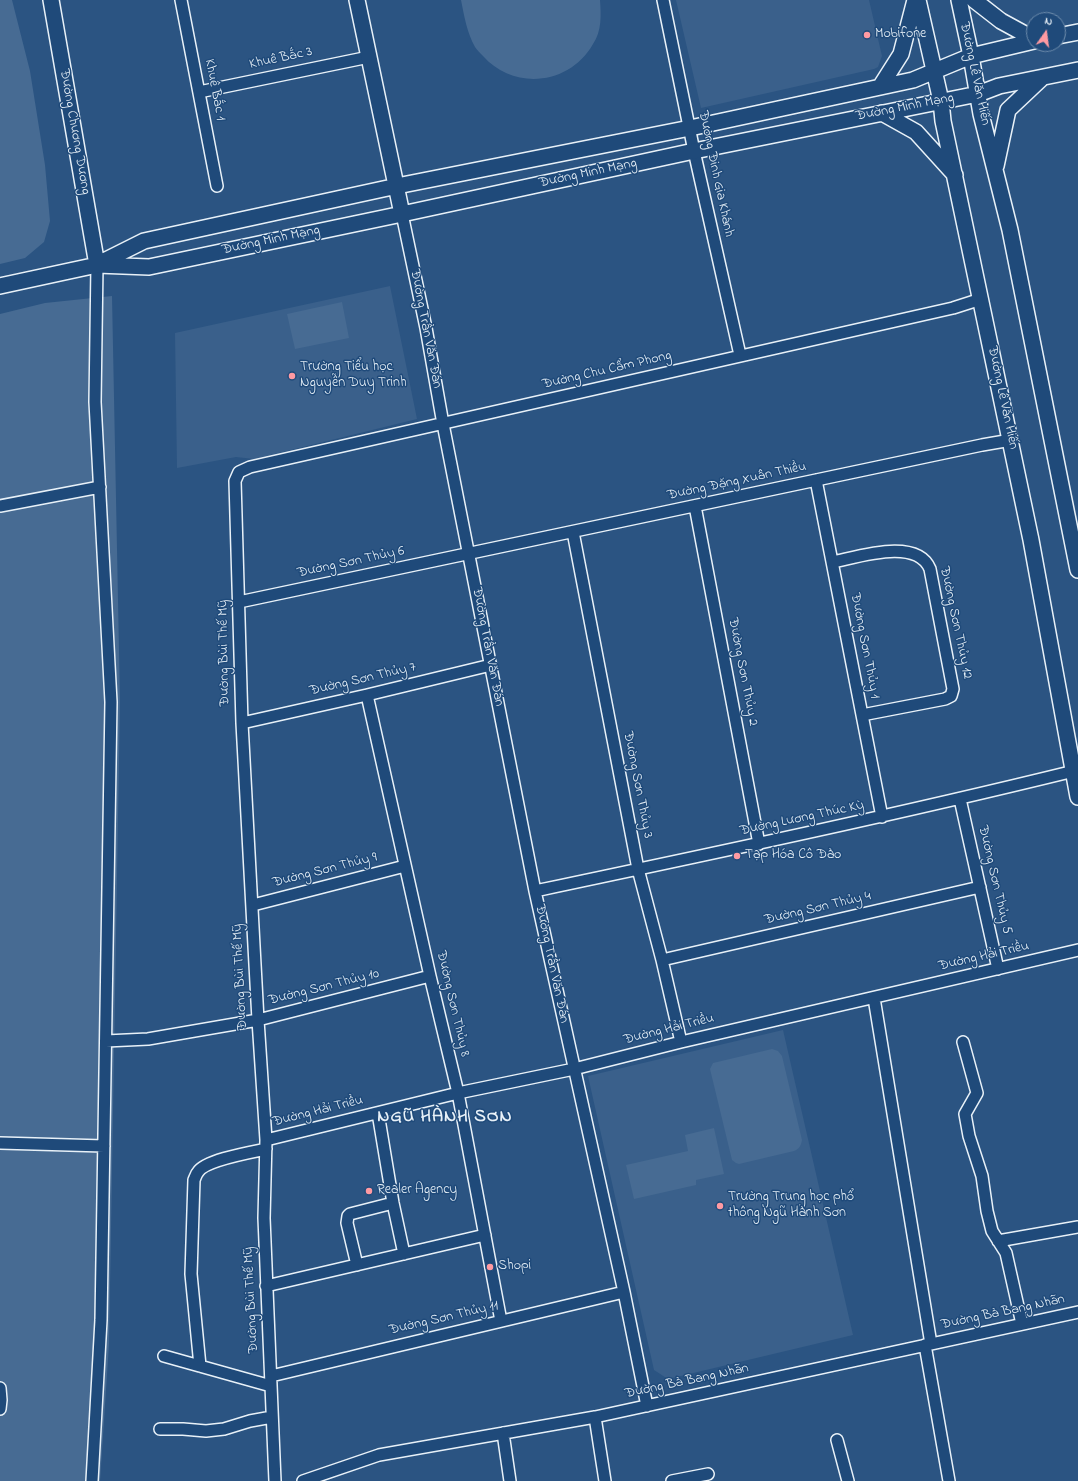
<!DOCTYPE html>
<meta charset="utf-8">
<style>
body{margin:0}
#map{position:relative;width:1078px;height:1481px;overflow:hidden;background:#2b5482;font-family:"Indie Flower",sans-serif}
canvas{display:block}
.north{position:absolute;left:1026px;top:12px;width:40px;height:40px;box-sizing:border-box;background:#1f4a7a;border:1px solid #6f8dac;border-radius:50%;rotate:14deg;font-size:11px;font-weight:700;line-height:16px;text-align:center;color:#e8f1f8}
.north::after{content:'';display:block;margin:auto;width:14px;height:18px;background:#ff9aa2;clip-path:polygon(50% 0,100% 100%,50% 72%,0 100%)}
</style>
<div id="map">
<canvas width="1078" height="1481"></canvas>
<div class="north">N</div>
</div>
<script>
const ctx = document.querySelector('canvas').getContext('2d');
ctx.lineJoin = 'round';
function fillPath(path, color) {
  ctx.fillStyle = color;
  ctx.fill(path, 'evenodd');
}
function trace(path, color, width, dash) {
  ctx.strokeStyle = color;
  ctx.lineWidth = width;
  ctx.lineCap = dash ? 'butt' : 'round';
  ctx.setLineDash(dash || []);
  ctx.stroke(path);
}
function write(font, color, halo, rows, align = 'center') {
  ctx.font = font + ' "Indie Flower",sans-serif';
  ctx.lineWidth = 3;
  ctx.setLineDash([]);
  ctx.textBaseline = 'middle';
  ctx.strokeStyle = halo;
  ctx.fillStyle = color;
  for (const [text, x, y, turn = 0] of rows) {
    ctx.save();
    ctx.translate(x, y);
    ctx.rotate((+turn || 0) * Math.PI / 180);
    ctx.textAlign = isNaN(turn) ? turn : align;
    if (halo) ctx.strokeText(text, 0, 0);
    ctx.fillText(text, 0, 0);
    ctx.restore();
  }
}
fillPath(new Path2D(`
 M676,0H869L882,56L878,67L874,69L701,108Z
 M390,286L417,419L254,459L236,457L177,468L175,333Z
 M783,1030L853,1335L668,1379L654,1370L588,1076Z`), '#3a608b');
fillPath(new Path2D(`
 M0,0H12L30,71L45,165L50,221L44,242L25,258L0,264Z
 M461,0H600C601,15 602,31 593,44C570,85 514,91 483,56C480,53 477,50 475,47C467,33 464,15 461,0Z
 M112,296L120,701L109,1344L100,1481H0V314L45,303Z
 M342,302L349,338L295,349L287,314Z
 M772,1049L778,1051L782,1056L802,1140C801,1146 799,1149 794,1151L739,1164L736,1163L732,1160L710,1069L713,1063Z
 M714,1128L724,1174L696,1180V1185L634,1199L626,1165L688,1151L685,1135Z`), '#476b93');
const street = new Path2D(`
 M181,0L217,186
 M663,0L694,151L740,355
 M199,92L369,57
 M402,214L426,328L443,424L535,891L624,1292L647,1406
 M816,480L882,817
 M0,506L100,487
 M695,506L759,844
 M573,532L638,869L662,960L681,1042
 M833,562C858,557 917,537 930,569L953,689L951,696L945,699L862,715
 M239,602L982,445L1011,440
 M367,695L430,976L458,1093L501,1321
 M242,723L367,695L491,665
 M960,799L998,969
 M535,891C715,853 895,815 1074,771
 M253,905L405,866
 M662,960L980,887
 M874,998L931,1344
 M106,1041L148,1039L258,1020L430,976
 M963,1042L977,1093L965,1114L969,1136L982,1176L987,1211L992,1231L1006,1253L1022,1324
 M378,1113L393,1203L404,1254
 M266,1140L458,1093L574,1069L681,1042L1078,950
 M0,1143L104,1146
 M998,1241L1078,1227
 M357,1265L347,1223L348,1216L350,1214L393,1203
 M266,1286L485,1235
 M925,1345L949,1481
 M164,1356L271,1386
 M200,1366L191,1274L194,1180C195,1178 196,1174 198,1172C205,1160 252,1152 266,1149
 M271,1376L624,1292
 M0,1388L1,1400L0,1409
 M595,1417L605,1481
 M160,1429H183L206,1431L224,1429L250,1421L272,1417
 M503,1433L510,1481
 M837,1440L848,1481
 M92,1481L101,1320L111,702L95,402L97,265
 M275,1481L264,1218L266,1140L258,1020L242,723L235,481L239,472L250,467C485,415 719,360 953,308L981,299
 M303,1481L379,1455L595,1417L1078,1312
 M672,1481L708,1474`);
const secondary = new Path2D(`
 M51,0L97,265
 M357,0L402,214
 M918,0L941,101L943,121L1031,540L1078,797
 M959,0L971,56L981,114L1010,230L1078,570
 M974,0L1001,21L1034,39
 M1058,36L1078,32
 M880,87L901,54L915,0
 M882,113L916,132L955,175
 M996,166L1008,110L1042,78
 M98,264L144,241L397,186L690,128L913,80L971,56L1034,41
 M0,286L97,265L149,267L402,214L694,151L978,94L999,86L1078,70`);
trace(street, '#e8f1f8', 14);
trace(secondary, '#e8f1f8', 18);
trace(street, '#1f4a7a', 11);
trace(secondary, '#1f4a7a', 15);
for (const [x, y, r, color] of [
 [867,35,4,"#ff9aa2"],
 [292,376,4,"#ff9aa2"],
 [737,856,4,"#ff9aa2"],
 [369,1191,4,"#ff9aa2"],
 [720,1206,4,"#ff9aa2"],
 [490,1267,4,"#ff9aa2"]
]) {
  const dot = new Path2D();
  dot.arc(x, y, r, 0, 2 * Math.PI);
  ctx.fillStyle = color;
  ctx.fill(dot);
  trace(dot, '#1f4a7a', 1.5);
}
write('14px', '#e8f1f8', '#1f4a7a', [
 ["Mobifone",875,35],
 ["Trường Tiểu học",300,368],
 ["Nguyễn Duy Trinh",300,384],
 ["Tạp Hóa Cô Đào",745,856],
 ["Realer Agency",377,1191],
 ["Trường Trung học phổ",728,1198],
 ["thông Ngũ Hành Sơn",728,1214],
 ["Shopi",498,1267]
], 'left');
write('14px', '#e8f1f8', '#1f4a7a', [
 ["Khuê Bắc 3",281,59,-12],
 ["Đường Lê Văn Hiến",974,74,78],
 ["Khuê Bắc 1",214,90,79],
 ["Đường Minh Mạng",905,108,-11],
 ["Đường Chương Dương",74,132,80],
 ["Đường Minh Mạng",588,174,-12],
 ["Đường Đinh Gia Khánh",715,174,78],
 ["Đường Minh Mạng",271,241,-12],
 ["Đường Trần Văn Đán",425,329,79],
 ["Đường Chu Cẩm Phong",607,371,-13],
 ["Đường Lê Văn Hiến",1002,398,78],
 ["Đường Đặng Xuân Thiều",737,482,-12],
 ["Đường Sơn Thủy 6",351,563,-12],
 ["Đường Sơn Thủy 12",955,623,78],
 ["Đường Sơn Thủy 1",864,646,79],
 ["Đường Trần Văn Đán",487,647,79],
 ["Đường Bùi Thế Mỹ",225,653,-91],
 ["Đường Sơn Thủy 2",742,672,79],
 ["Đường Sơn Thủy 7",363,680,-13],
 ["Đường Sơn Thủy 3",637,785,79],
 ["Đường Lương Thúc Kỳ",802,819,-12],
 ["Đường Sơn Thủy 9",325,871,-14],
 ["Đường Sơn Thủy 5",994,880,77],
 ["Đường Sơn Thủy 4",818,909,-13],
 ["Đường Hải Triều",984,957,-13],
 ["Đường Trần Văn Đán",551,964,78],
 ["Đường Bùi Thế Mỹ",241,977,-93],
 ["Đường Sơn Thủy 10",324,988,-14],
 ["Đường Sơn Thủy 8",452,1004,77],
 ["Đường Hải Triều",669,1030,-14],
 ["Đường Hải Triều",318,1112,-14],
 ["Đường Bùi Thế Mỹ",252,1300,-93],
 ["Đường Bà Bang Nhãn",1003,1313,-12],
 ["Đường Sơn Thủy 11",444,1319,-13],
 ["Đường Bà Bang Nhãn",687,1382,-12]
]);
ctx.letterSpacing = '1px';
write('bold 18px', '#e8f1f8', '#1f4a7a', [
 ["NGŨ HÀNH SƠN",445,1118]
]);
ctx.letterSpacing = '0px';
</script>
